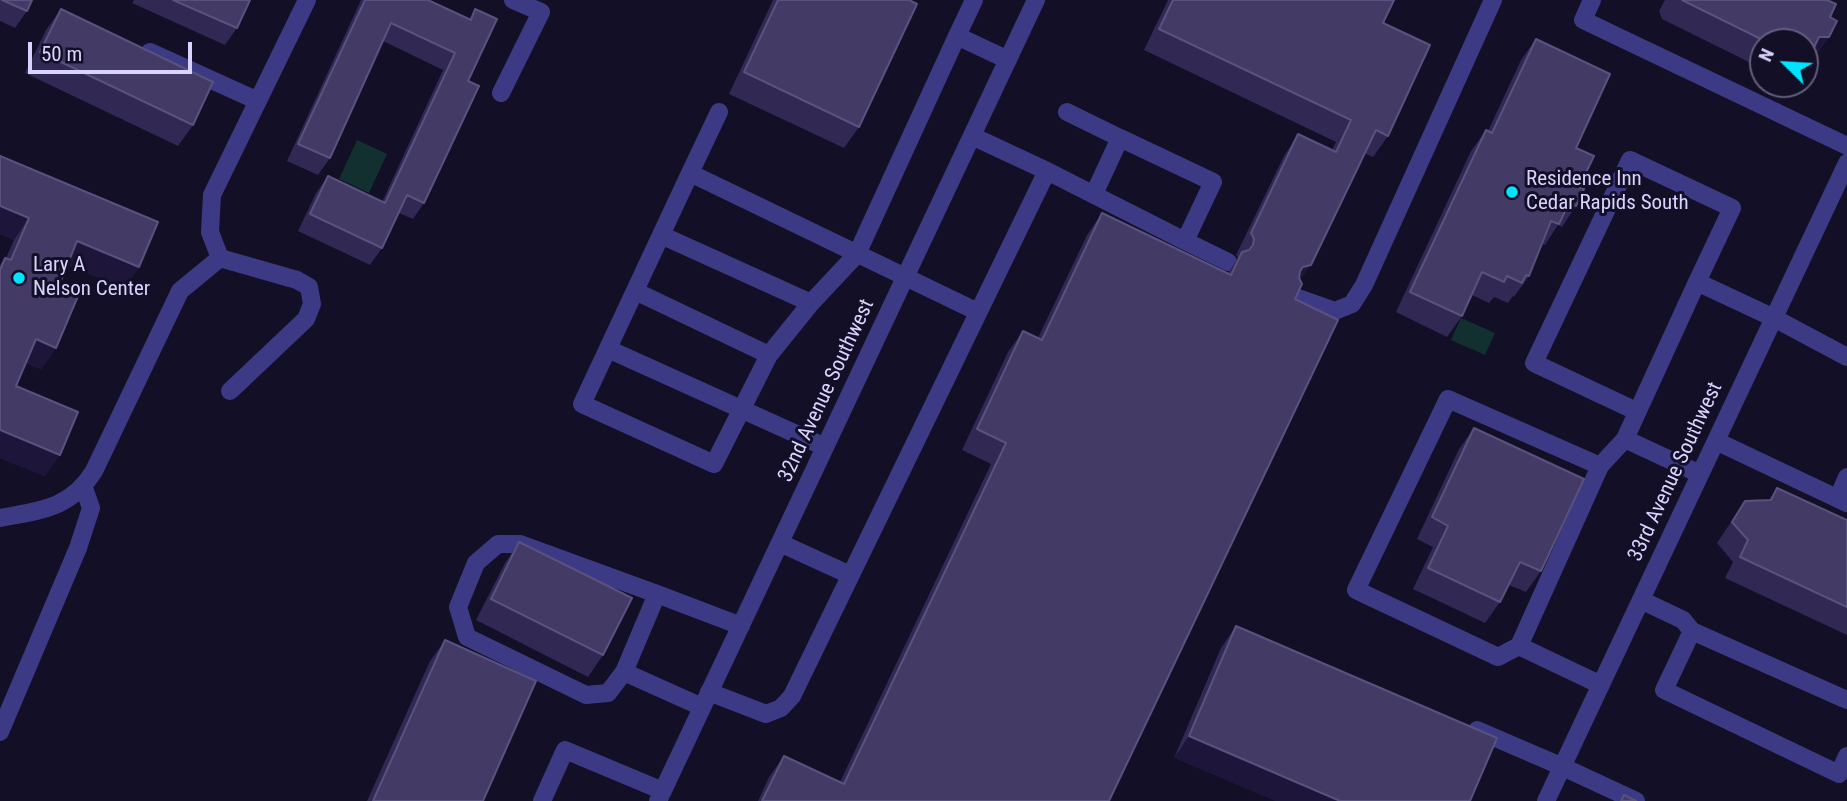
<!DOCTYPE html>
<style>
body{margin:0}
#map{position:relative;width:1847px;height:801px;overflow:hidden;background:#130f26;font-family:"Roboto Condensed",sans-serif}
canvas{display:block}
.north{position:absolute;left:1749px;top:28px;width:70px;height:70px;box-sizing:border-box;background:#130f26;border:2px solid #625e7d;border-radius:50%;rotate:294deg;font-size:19px;font-weight:700;line-height:28px;text-align:center;color:#d9d4ff}
.north::after{content:'';display:block;margin:auto;width:24px;height:32px;background:#00e5ff;clip-path:polygon(50% 0,100% 100%,50% 72%,0 100%)}
.scale{position:absolute;left:28px;top:42px;width:164px;height:32px;box-sizing:border-box;border:4px solid #d9d4ff;border-top:0;padding-left:9px;font-size:21px;line-height:24px;white-space:nowrap;color:#d9d4ff;-webkit-text-stroke:5px #130f26;paint-order:stroke}
</style>
<div id="map">
<canvas width="1847" height="801"></canvas>
<div class="north">N</div>
<div class="scale">50 m</div>
</div>
<script>
const ctx = document.querySelector('canvas').getContext('2d');
ctx.lineJoin = 'round';
function fillPath(path, color) {
  ctx.fillStyle = color;
  ctx.fill(path, 'evenodd');
}
function trace(path, color, width, dash) {
  ctx.strokeStyle = color;
  ctx.lineWidth = width;
  ctx.lineCap = dash ? 'butt' : 'round';
  ctx.setLineDash(dash || []);
  ctx.stroke(path);
}
function write(font, color, halo, rows, align = 'center') {
  ctx.font = font + ' "Roboto Condensed",sans-serif';
  ctx.lineWidth = 6;
  ctx.setLineDash([]);
  ctx.textBaseline = 'middle';
  ctx.strokeStyle = halo;
  ctx.fillStyle = color;
  for (const [text, x, y, turn = 0] of rows) {
    ctx.save();
    ctx.translate(x, y);
    ctx.rotate((+turn || 0) * Math.PI / 180);
    ctx.textAlign = isNaN(turn) ? turn : align;
    if (halo) ctx.strokeText(text, 0, 0);
    ctx.fillText(text, 0, 0);
    ctx.restore();
  }
}
fillPath(new Path2D(`
 M357,140L387,154L369,193L339,179Z
 M1461,318L1495,333L1485,355L1451,340Z`), '#12302f');
trace(new Path2D(`
 M1592,0L1583,20L1847,146
 M957,36L974,0
 M150,52L258,101
 M501,93L541,12L513,0
 M1067,112L1120,138
 M1047,171L1185,241L1213,182L1120,138L1094,194
 M690,173L719,112
 M661,235L811,303
 M1185,241L1228,262
 M220,258L210,232L212,195L307,0
 M220,258L297,280L309,287L312,304L306,319L230,391
 M635,291L769,355
 M1295,297L1335,311L1352,304L1364,285L1493,0
 M978,312C882,265 786,219 690,173L582,404L714,464L769,355L811,303L857,254L957,36L1008,60
 M608,349L825,447
 M1636,411L1534,363L1630,160L1732,208L1697,282L1774,318L1847,357
 M1625,439L1700,474
 M1716,441L1847,503
 M1600,466L1519,646L1498,657L1356,590L1448,399L1600,466L1625,439L1697,282
 M1838,498L1847,477
 M0,518C41,510 70,509 94,471L180,291L220,258
 M780,543L850,575
 M1641,600L1683,620L1692,631L1664,690L1839,774L1847,756
 M1692,631L1847,700
 M1519,646L1601,685
 M624,672L608,693L586,695L467,637L458,607L476,563L498,544H520L657,594
 M709,692L766,714L781,708L792,696L1047,171L972,136
 M702,707L624,672L657,594L741,626
 M1477,730L1563,767L1636,801
 M0,732L78,548L91,508L84,488
 M542,801L565,750L663,791
 M658,801L1036,0
 M1546,801L1847,163`), '#3d3a85', 18);
fillPath(new Path2D(`
 M0,0H32L27,11L15,28L0,21Z
 M134,0H250L237,28L225,45L132,3Z
 M361,0H428L469,19L475,9L468,81L424,203L413,219L399,213L382,248L370,265L298,231L316,193L328,176L382,202L443,70L383,41L330,158L318,175L287,161Z
 M773,0H911L859,127L844,148L729,94Z
 M1168,0H1394L1383,23L1388,136L1373,157L1364,153L1300,280L1295,299L1109,801H758L769,777L784,756L840,782L991,464L962,450L1008,352L1023,331L1038,338L1087,235L1102,213L1228,273L1238,258L1236,255L1284,156L1298,134L1332,150L1336,142L1144,50Z
 M1665,0H1827L1814,59H1808L1805,64V42H1763V69L1662,19L1659,11Z
 M61,9L193,125L178,146L25,73L46,30Z
 M1536,39L1576,148L1579,187L1576,206L1562,227L1558,225L1545,245L1542,244L1529,276L1514,297L1513,296L1508,303L1494,297L1489,303L1472,295L1462,316L1447,337L1396,312L1471,151L1486,130L1488,131L1521,60Z
 M0,156L139,267L124,288L68,265L58,288L56,348L41,369L26,363L16,386L45,476L0,458V265L5,258H6L14,240L0,234Z
 M1474,428L1541,571L1526,592L1509,585L1500,602L1485,623L1413,589L1433,547L1417,539L1459,449Z
 M1777,488L1847,520V635L1725,578L1733,562L1717,543L1745,501L1769,500Z
 M519,542L603,655L588,677L476,620L505,563Z
 M1236,626L1470,801L1174,758L1221,648Z
 M445,640L483,801H367L430,661Z`), '#312854');
fillPath(new Path2D(`
 M1819,37H1829L1814,59H1805Z
 M0,206L29,218L14,240L0,234Z
 M77,241L139,267L124,288L62,262Z
 M1311,265L1296,286L1288,288L1303,267Z
 M36,339L56,348L41,369L21,361Z
 M0,430L60,455L45,476L0,458Z
 M1189,736L1340,801H1275L1174,758Z`), '#1d163a');
const building = new Path2D(`
 M2,0H32L27,11Z
 M173,0H250L237,28Z
 M365,0H428L471,20L475,9L497,19L468,81L479,86L424,203L407,195L382,248L310,214L328,176L385,203L455,53L391,23L330,158L298,144Z
 M778,0H911V1L917,4L859,127L744,72Z
 M1173,0H1394L1383,23L1430,45L1388,136L1376,130L1311,265L1303,267L1300,271L1299,278L1302,284L1295,299L1338,320L1109,801H762L784,756L844,784L1006,443L977,429L1023,331L1042,340L1102,213L1231,275L1242,252L1249,250L1253,245L1254,239L1251,233L1298,134L1336,152L1351,120L1159,29Z
 M1682,0H1827L1836,4L1830,17L1837,21L1829,37H1819L1807,62L1805,61V42H1767Z
 M61,9L213,82L193,125L40,52Z
 M1536,39L1610,74L1576,148L1594,156L1579,187L1584,189L1576,206L1569,203L1559,224L1551,221L1529,276L1526,275L1522,283L1507,276L1504,282L1482,272L1462,316L1410,292L1486,130L1492,133Z
 M0,156L158,222L139,267L77,241L58,288L78,296L56,348L36,339L16,386L78,412L60,455L0,430V270L5,258L11,260L29,218L0,206Z
 M1474,428L1584,479L1541,571L1520,562L1500,602L1428,568L1448,526L1432,517Z
 M1777,488L1847,520V607L1740,557L1748,540L1732,522L1745,501L1771,500Z
 M519,542L632,598L603,655L491,599Z
 M1236,626L1497,738L1470,801H1340L1189,736Z
 M445,640L536,681L483,801H373Z
 M1624,795L1636,801H1621Z`);
fillPath(building, '#433a66');
trace(building, '#5a527e', 2);
for (const [x, y, r, color] of [
 [1512,192,7,"#00e5ff"],
 [19,278,7,"#00e5ff"]
]) {
  const dot = new Path2D();
  dot.arc(x, y, r, 0, 2 * Math.PI);
  ctx.fillStyle = color;
  ctx.fill(dot);
  trace(dot, '#130f26', 2.5);
}
write('21px', '#d9d4ff', '#130f26', [
 ["Residence Inn",1526,180],
 ["Cedar Rapids South",1526,204],
 ["Lary A",33,266],
 ["Nelson Center",33,290]
], 'left');
write('21px', '#d9d4ff', '#130f26', [
 ["32nd Avenue Southwest",827,391,-65],
 ["33rd Avenue Southwest",1676,472,-65]
]);
</script>
